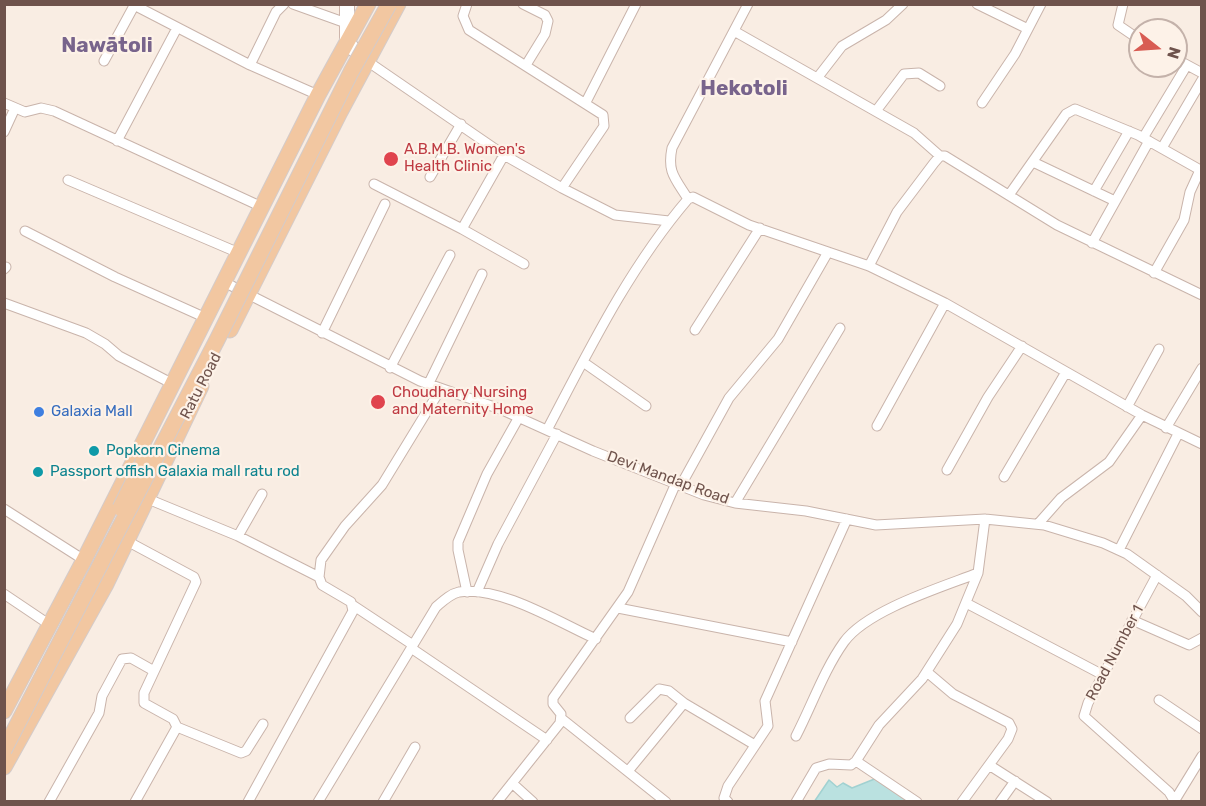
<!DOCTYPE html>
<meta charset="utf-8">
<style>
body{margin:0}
#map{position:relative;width:1206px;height:806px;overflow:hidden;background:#f9ede3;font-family:Rubik,sans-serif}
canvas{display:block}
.frame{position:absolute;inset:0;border:6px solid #6f534c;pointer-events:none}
.north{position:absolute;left:1128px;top:18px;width:60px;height:60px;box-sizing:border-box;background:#fdf2e8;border:2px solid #c4b2aa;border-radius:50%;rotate:107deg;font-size:16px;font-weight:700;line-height:24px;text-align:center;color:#6f534c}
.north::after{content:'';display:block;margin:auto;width:21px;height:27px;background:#d85c53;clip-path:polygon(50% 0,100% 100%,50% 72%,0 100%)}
</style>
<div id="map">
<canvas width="1206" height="806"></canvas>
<div class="frame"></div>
<div class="north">N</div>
</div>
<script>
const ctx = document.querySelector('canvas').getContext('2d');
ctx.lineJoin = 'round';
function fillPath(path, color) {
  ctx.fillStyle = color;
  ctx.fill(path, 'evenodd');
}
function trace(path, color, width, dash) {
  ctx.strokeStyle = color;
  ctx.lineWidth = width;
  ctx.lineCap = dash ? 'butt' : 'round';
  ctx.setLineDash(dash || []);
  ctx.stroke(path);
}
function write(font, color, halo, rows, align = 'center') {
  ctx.font = font + ' Rubik,sans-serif';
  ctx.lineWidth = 4.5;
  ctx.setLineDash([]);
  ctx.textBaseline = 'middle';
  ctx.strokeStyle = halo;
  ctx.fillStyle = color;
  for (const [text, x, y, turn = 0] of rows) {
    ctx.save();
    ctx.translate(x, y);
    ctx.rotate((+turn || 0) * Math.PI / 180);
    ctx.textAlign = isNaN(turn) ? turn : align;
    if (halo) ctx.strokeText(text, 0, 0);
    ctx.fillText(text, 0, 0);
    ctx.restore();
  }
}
const water = new Path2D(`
 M877,778L911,802H814L829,780L837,787L843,783L852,788Z`);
fillPath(water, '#bae1e0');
trace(water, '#a1d1d1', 1.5);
const street = new Path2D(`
 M293,4L346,23
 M467,4L463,16L469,30L603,115L604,126L562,188
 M523,4L545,15L548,21L545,34L526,65
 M977,4L1028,29
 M1123,4L1118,25L1140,40
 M134,5L250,65L318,95
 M734,31L914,133L940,156
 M1176,59L1202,73
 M104,61L135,4
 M367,61L504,155L562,188L615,215L669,221
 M250,65L276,12L284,4
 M818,77L842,46L886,20L903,4
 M586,102L636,4
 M4,103L25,112L41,108L54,111L262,207
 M982,103L1015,54L1041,4
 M876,111L904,74L919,73L940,86
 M4,132L15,108
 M1143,138L1187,65
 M117,141L177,28
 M1162,148L1202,80
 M1033,162L1115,201
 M430,177L461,124
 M68,180L239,253
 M374,184L462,229L504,155
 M1094,191L1129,131
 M1009,195L1066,114L1075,109L1138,135L1202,171
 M688,199C675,178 667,172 672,148L748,4
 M462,229L524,264
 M25,231L115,277L206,318
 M1092,243L1149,141
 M869,266L897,212L934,163L940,156H945L1057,225L1202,295
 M4,269L6,267
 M1154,273L1184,220L1190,192L1200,170
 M224,282L420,381L500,409L593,451L704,495L735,503L806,511L876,525L985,519L1044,525L1103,543L1127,554L1186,596L1202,612
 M4,303L86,333L105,344L119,356L173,384
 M695,330L760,228
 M322,333L385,204
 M583,362L646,406
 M390,368L450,255
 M428,385L482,274
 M1127,407L1159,349
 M877,426L945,303
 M1166,428L1202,368
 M547,430C589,350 629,268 688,199L693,197L749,225L869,266L945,303L1142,415L1202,444
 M947,470L988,397L1022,346
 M1004,477L1066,372
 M681,485L729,398L778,339L828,252
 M148,499L238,536L262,494
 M735,503L840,328
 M4,509L84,560
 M1038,524L1061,498L1109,462L1142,415
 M238,536L319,577
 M127,541L194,577L196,582L144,693V703L173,719L177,727L135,802
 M1119,550L1178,434
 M1157,575L1088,703L1084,716L1169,792L1175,802
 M467,592L458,550V542L487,474L519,417
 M477,592L498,544L557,434
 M4,594L50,625
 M968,604L1103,675
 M354,606L413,645
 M618,608L792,642
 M1132,620L1189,645L1202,638
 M411,648L547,740
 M927,672L953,694L1009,723L1012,729L1008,739L962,802
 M1159,700L1202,729
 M630,718L659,689L669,691L684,703
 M562,719L666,802
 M177,727L241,753L246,751L263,724
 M796,736C812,705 824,670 844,642C867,610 942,587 978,573
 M856,761L917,802
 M989,765L1047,802
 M629,770L684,703L755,745
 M512,783L533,802
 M1175,800L1202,756
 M49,802L99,713L102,696L122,659L131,658L154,671
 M248,802L353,611L351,602L322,585L319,577L321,560L345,526L382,485L440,390
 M318,802L436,607C443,601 450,594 459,592C499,585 560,623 596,639
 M383,802L415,747
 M497,802L560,723L561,714L553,704V698L628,592L676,483
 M728,802L724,798L728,786L768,726L765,701L847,519
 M796,802L816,768L829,764L851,765L856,761L879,725L922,679L957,624L978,573L985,519
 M1000,802L1015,781`);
const secondary = new Path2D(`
 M347,4V43L367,61`);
const primary = new Path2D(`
 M230,330L340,112L398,4
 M4,711L84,560L318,95L368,4
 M4,767L106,584L201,386`);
trace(street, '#c9b4ab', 11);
trace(secondary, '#ceb5ab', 16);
trace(primary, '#d4cbc9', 17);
trace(street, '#fff', 9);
trace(secondary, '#fff', 14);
trace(primary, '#f2c7a1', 15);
const primaryBridge = new Path2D(`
 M120,508L143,462
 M4,750L217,340L351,72L389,4`);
trace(primaryBridge, '#d4cbc9', 17, []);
trace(primaryBridge, '#f2c7a1', 15);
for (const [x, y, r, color] of [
 [391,159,8,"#e0444e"],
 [378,402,8,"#e0444e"],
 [39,412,6,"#3f7fe0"],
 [94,451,6,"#0f9aa8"],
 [38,472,6,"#0f9aa8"]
]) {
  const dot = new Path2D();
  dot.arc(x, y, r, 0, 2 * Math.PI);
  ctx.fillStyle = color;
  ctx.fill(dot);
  trace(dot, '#fdf2e8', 2);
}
write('15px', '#be3a42', '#fdf2e8', [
 ["A.B.M.B. Women's",404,150],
 ["Health Clinic",404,167],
 ["Choudhary Nursing",392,393],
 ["and Maternity Home",392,410]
], 'left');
write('15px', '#6f534c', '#fdf2e8', [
 ["Ratu Road",201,386,-63],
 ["Devi Mandap Road",668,478,20],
 ["Road Number 1",1115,653,-62]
]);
write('15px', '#366cbe', '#fdf2e8', [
 ["Galaxia Mall",51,412]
], 'left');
write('15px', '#0d838f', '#fdf2e8', [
 ["Popkorn Cinema",106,451],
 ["Passport offish Galaxia mall ratu rod",50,472]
], 'left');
write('bold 21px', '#78648c', '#fdf2e8', [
 ["Nawātoli",107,46],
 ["Hekotoli",744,89]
]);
</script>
